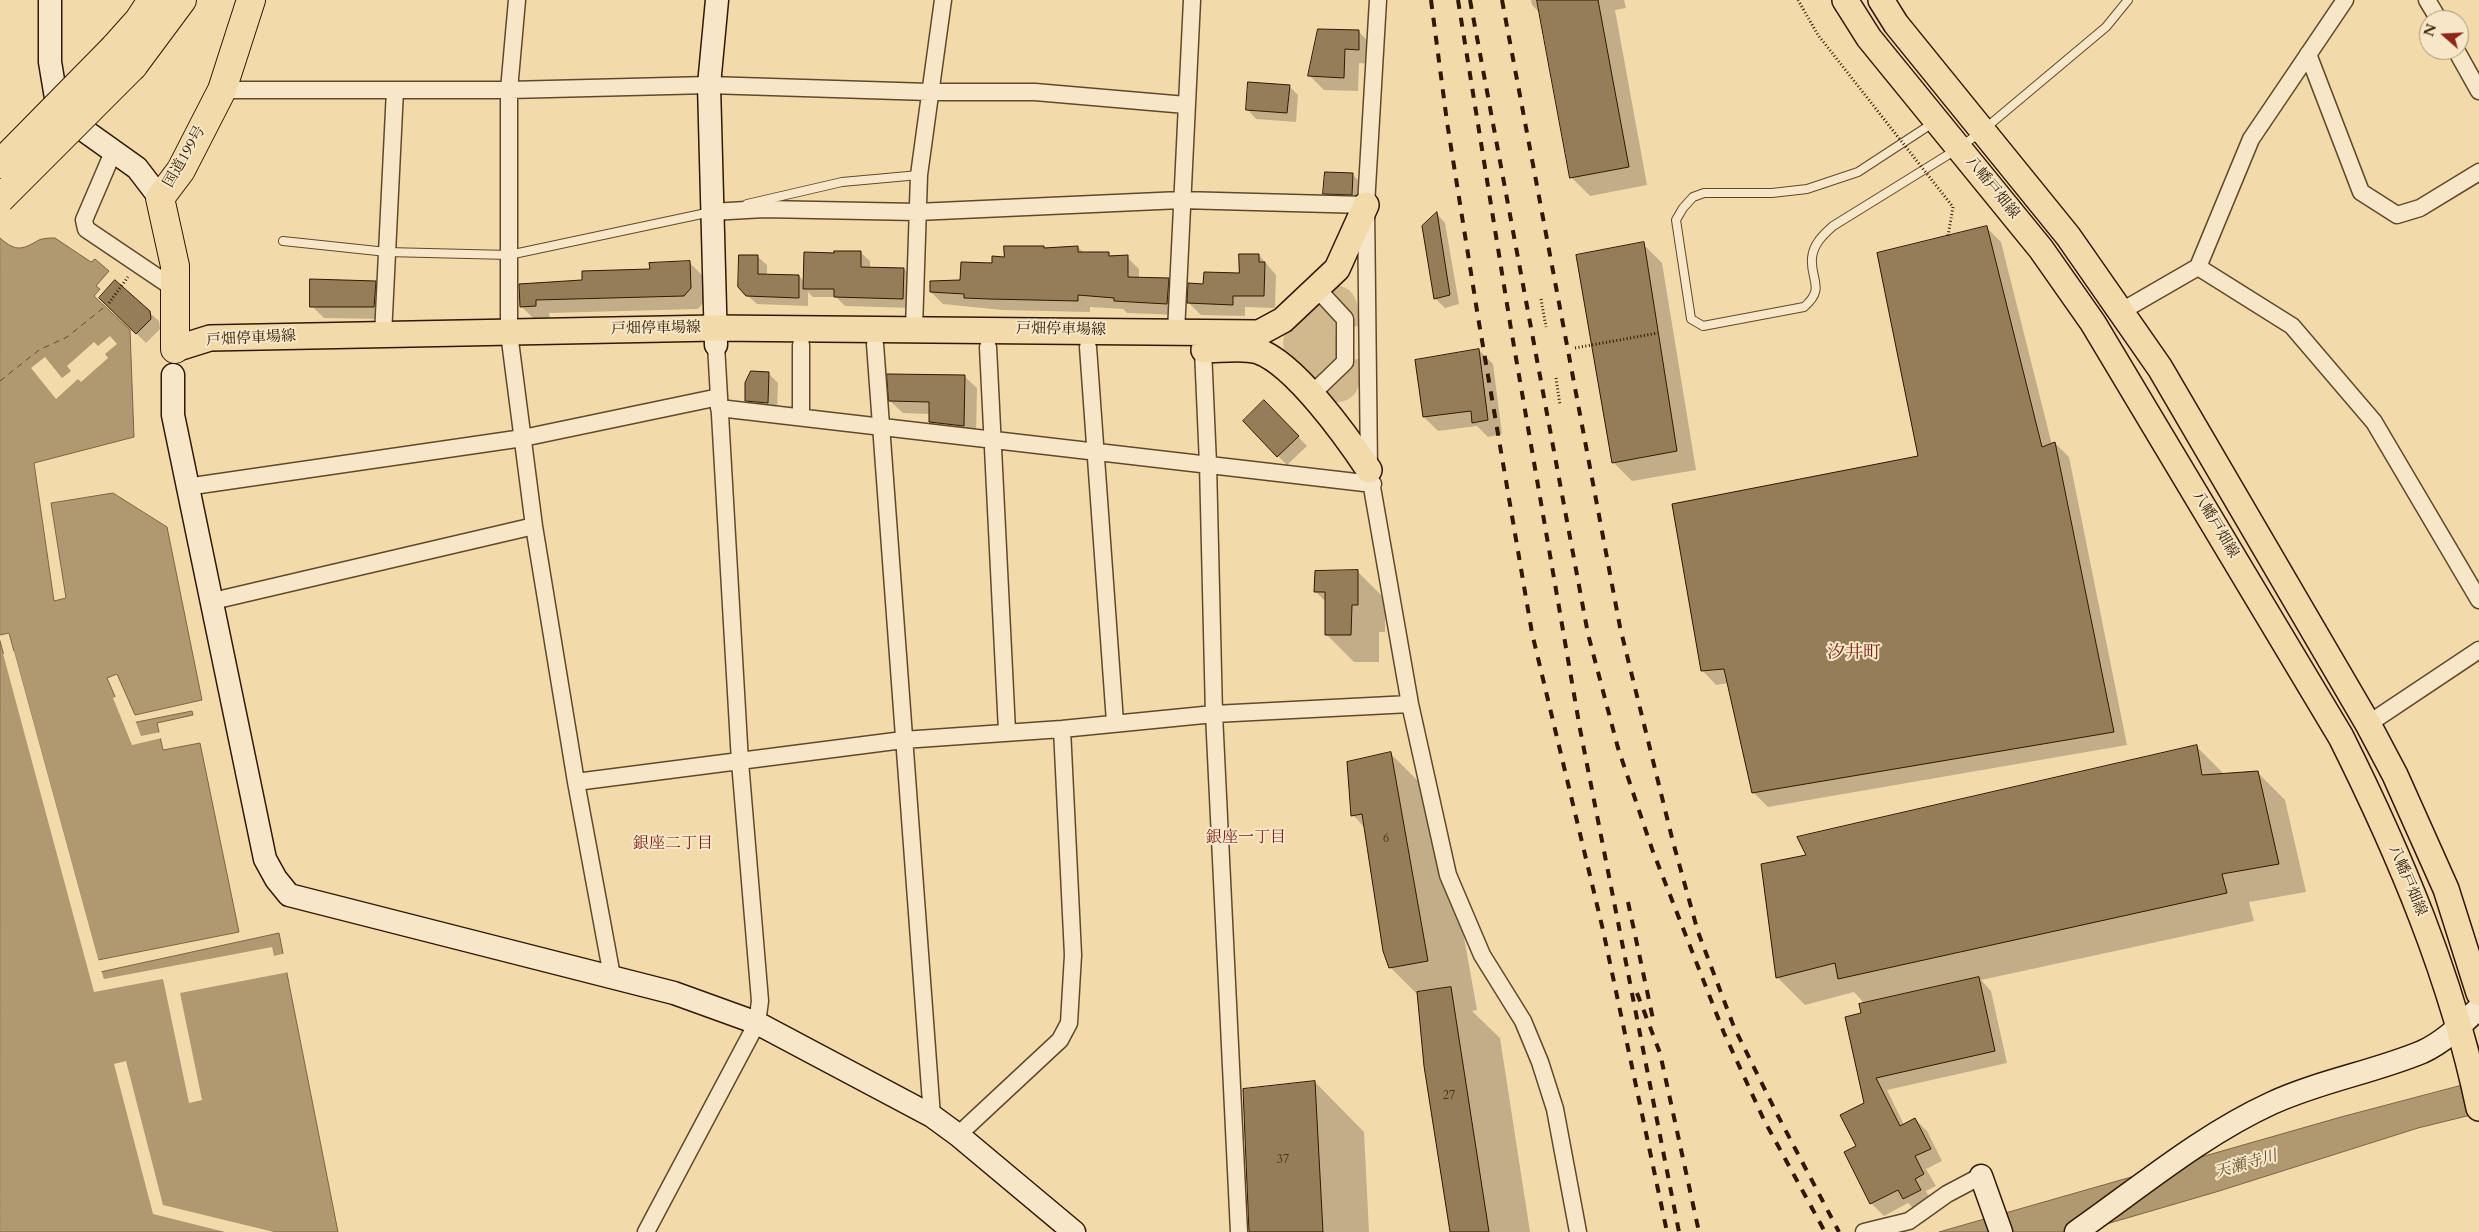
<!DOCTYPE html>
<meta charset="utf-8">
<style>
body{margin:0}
#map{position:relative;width:2479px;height:1232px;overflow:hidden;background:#f2daaa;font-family:Cardo,serif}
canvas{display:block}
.north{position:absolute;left:2419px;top:10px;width:50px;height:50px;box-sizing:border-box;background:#f7e7c8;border:1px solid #a79578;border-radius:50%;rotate:289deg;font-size:14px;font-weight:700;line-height:20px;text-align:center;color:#301900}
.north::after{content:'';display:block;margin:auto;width:18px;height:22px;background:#8f2418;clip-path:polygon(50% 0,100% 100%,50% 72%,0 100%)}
</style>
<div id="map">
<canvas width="2479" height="1232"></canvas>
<div class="north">N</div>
</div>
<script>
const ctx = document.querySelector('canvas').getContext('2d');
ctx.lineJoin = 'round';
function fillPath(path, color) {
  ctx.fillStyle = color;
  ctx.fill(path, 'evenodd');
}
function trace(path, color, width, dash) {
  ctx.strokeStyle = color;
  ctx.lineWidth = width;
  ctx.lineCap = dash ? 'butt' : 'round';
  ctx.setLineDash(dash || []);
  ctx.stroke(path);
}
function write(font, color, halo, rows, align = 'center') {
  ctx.font = font + ' Cardo,"Noto Serif JP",serif';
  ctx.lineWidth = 4;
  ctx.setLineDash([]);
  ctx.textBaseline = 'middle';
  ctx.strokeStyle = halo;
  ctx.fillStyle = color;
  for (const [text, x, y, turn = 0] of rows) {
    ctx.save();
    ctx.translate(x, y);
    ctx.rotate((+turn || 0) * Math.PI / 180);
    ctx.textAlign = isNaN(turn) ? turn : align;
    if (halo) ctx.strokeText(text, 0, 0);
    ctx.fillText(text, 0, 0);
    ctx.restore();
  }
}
fillPath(new Path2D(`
 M1335,285C1357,287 1360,307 1358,326L1351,327V313L1326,290Z
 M1313,299L1335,320L1337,359L1309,386C1273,342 1275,340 1313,299Z
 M1356,359H1359C1359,367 1360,376 1359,384C1356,402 1333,408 1321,396Z`), '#d1b98d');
const water = new Path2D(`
 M0,238C17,253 23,249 39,240C43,238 51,238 55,238L91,262L95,259L109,271L96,286L100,289L94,296L130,330L134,437L34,463L54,601L66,598L51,503L113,493L167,527L202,700L135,715L117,674L107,678L127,724L192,711L193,715L157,723L163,750L200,743L239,932L98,960L9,633L0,635Z
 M0,641L91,974L279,933L338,1232H0Z
 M2479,1081V1113L2418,1128L2216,1192L2079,1232H1939L2341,1117Z`);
fillPath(water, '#b09870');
trace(water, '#7d6543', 1);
fillPath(new Path2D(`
 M110,336L117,344L105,354L108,358L81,382L78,379L56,399L31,368L45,357L62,378L71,371L67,366L94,342L98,346Z
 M12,651H14L99,962L95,961Z
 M6,653L93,971L101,970L104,979L272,947L274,956L286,953L289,972L180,993L202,1100L189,1103L163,979L94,992L3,654Z
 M117,696L128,722L135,720L141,736L161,732L162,738L132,745L113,698Z
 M126,1061L163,1205L274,1232H225L153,1214L114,1064Z`), '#f2daaa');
fillPath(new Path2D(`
 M1531,0H1624L1626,8L1615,10L1647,185L1590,196L1571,177L1541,14L1532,5Z
 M1359,32L1373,46L1372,64L1359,63L1358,91L1324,90L1310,76Z
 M1289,86L1298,95L1296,122L1256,119L1247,109Z
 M1353,175L1362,184L1361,203H1334L1324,193Z
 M1437,214L1445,223L1459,304L1445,308L1435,298Z
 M1987,228L2001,242L2052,445L2055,443L2069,457L2127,745L1768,807L1754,793L1729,683L1716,685L1702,670L1920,457Z
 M1643,244L1662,263L1696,470L1632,481L1613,462Z
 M1044,247L1046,249L1078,247L1084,253L1127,257L1139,269V278L1168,279L1180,291L1179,315L1127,313L1123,309L1090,307V312L1002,310L943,304L931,292L962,281L1005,258Z
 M860,252L870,261V268L904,269L913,278L912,308L845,306L836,297H813L808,292V306L757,304L747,295L757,256L767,265V275L799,276L804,281L805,254Z
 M1259,255L1276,275L1275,308L1245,307V316L1201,315L1189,303L1205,285L1240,274Z
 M690,263L703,276L704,302L698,309L549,313L550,319L535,320L521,306L520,286L583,281Z
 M375,282L387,294L386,319L324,318L312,306Z
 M100,298L149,312L159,321L160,329L146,343Z
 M1479,350L1493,364L1502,434L1488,437L1477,426L1438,431L1424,417Z
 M768,373L778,383L777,412L755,410L746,400Z
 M964,376L977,388L976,437L942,434L930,422V414L903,413L890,401Z
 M1264,401L1307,446L1287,465L1244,421Z
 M1358,572L1385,599V632H1379V662H1354L1327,635L1326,602L1315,591Z
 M2196,746L2225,775L2257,772L2285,800L2306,892L2249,902L2254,921L1981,980L1991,991L2007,1063L1887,1090L1904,1125L1915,1119L1927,1131L1942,1161L1926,1169L1936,1186L1926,1191L1932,1203L1916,1211L1908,1203L1884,1216L1871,1203L1846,1153L1857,1147L1865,1104L1863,1014L1865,1004L1854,992L1805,1005L1777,977L1808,856Z
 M1391,754L1440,803L1477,1010L1472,1011L1500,1038L1530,1232H1451L1419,996L1390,967L1365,828L1353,815Z
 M1315,1082L1364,1132L1369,1232H1250Z`), '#0003');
trace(new Path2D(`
 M0,381L39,350L67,337L107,305`), '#634c2d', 1, [6, 5]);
const building = new Path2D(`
 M1537,0H1598L1629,167L1570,178Z
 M1318,29L1359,30V50L1345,49L1344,78L1308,76Z
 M1248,82L1290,85L1287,113L1246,110Z
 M1325,172L1353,173L1352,195L1323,194Z
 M1437,212L1450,295L1434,299L1422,226Z
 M1987,226L2042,447L2055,442L2114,732L1752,793L1724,669L1701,671L1672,504L1918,456L1877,253Z
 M1644,242L1677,451L1612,463L1576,255Z
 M1004,246H1044V248L1078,246V252H1109V256L1128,255V277L1169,278L1167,304L1114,301V298L1078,295V301L989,299L964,298V294L930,292V281L960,280L961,262L992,263V256L1004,257Z
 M834,251H861V267L904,268L903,299L834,297V289H803L804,252L834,253Z
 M1239,254H1259V262H1265L1264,296H1233V305L1187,303L1188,283L1203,284L1204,272L1239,273Z
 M739,255H758V274L799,275V298L746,296L738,287Z
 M690,261L691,288L684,296L536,300V306L520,307L519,284L582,280V271L650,269L649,263Z
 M310,279L376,281L374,307H310Z
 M115,280L150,311L151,319L136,334L99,298Z
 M1479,349L1488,420L1472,423L1471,411L1423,417L1415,360Z
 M751,371L769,372L768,403L745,401V383Z
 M887,374L965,375L964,426L929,422V402L889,401Z
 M1264,400L1299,436L1277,457L1243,421Z
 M1358,570V605H1352L1351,635H1325V592H1314L1315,571Z
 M2197,745L2202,775L2258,771L2279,864L2222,874L2227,893L1838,979L1835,963L1776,978L1761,864L1806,855L1797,837Z
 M1391,752L1428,961L1389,968L1383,951L1362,814L1351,816L1347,762Z
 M1979,977L1995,1051L1876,1078L1900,1126L1915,1118L1931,1149L1915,1156L1924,1174L1915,1179L1921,1190L1903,1199L1898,1190L1870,1204L1844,1152L1856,1146L1840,1115L1864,1103L1845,1017L1861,1013L1859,1004Z
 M1451,987L1489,1232H1450L1424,1066L1417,992Z
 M1315,1081L1323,1232H1249L1243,1089Z`);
fillPath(building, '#957d58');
trace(building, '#301900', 1);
const lane = new Path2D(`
 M1933,123L1858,172L1807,189L1772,193H1704L1693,197L1683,208L1676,220L1691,319L1703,326L1804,307C1826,288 1810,280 1812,258C1813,244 1824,234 1833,226L1959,148L1982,131L2106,27L2128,0
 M747,204L842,182L919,175
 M283,241L387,252L509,255L711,212`);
const street = new Path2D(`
 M517,0L509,90V333L534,526L576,782L612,976
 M1378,0L1366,205L1369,470L1410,704L1448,875L1482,955L1523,1021L1540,1062L1555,1109L1578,1232
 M2427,0L2439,20
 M2456,50L2479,91
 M2308,54L2361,192L2397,215L2420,208L2479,172
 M222,90H509L709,85L929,92H1035L1186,105
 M114,150L84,220L86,229L175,289
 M711,212L764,209L917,212L1181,200L1366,205
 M2198,267L2251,139L2345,0
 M2120,312L2198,267L2292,326L2374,422L2479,600
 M914,328L919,175L943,0
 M1176,332L1192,0
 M383,335L395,90
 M875,344L932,1116
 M988,347L1007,731
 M1088,347L1115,722
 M1203,350L1208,464L1214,714L1239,1232
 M1317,389L1345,362V319L1321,293
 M719,408L1373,484
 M801,417V345
 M186,487L523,438L719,397
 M213,601L534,526
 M2368,724L2479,650
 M576,782L903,740L1062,729L1214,714L1410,704
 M958,1135L1060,1040L1069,1023L1073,955L1062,729
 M646,1232L757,1023L760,1001L740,762L716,345
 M1864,1232L1909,1221L1947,1194L1981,1176`);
const secondary = new Path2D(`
 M50,0V62L56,98L78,126L137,168L160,198
 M716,345L709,85L717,0
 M173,375V415L265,859L276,879L289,895L674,993L757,1023L932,1116L958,1135L1074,1232
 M1981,1176L2001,1232
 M2076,1232C2139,1188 2202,1135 2272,1103C2320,1081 2374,1072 2422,1052C2444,1042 2462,1024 2479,1008`);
const primary = new Path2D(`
 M1845,0L1869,38L2041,249L2093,323L2341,737C2400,855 2452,978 2479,1108
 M1881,0L1896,24L2068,236L2160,368L2368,724L2395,775L2446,889L2479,993
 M175,349L210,338L714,328L1259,333L1283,320L1337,269L1366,205
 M1204,350C1220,350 1243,346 1258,351C1295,364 1347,437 1369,470`);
const highway = new Path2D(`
 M114,48L139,20L152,0
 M133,66L182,0
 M175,349V266L160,198L181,170L222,90L251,0`);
trace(lane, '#60492a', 10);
trace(street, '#60492a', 19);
trace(secondary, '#301900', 25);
trace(primary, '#301900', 28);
trace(highway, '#301900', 30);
trace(new Path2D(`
 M1541,299L1546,327
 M109,303L128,277
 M1575,348L1658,333
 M1556,378L1560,405`), '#301900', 3, [1, 2.5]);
trace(lane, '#f7e7c8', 8);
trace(street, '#f7e7c8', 16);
trace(secondary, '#f7e7c8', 22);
trace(primary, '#f2daaa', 25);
trace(highway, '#f2daaa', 28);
trace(new Path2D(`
 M1431,0L1447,122L1478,317L1532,633L1603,930L1667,1232
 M1458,0L1511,329L1580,729L1679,1232
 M1470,0L1588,634L1618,748L1652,849L1724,1033L1764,1120L1825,1232
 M1502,0L1620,627L1673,842L1698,932L1734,1027L1777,1114L1839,1232
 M1628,902L1653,1019
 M1637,993L1660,1053L1699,1232`), '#301900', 4, [9, 9]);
const highwayBridge = new Path2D(`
 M0,164L114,48
 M0,199L133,66`);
trace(highwayBridge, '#301900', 30, []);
trace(new Path2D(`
 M1798,0L1818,35L1953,207L1948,236`), '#301900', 3, [1, 2.5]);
trace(highwayBridge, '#f2daaa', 28);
write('12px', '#493216', null, [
 ["6",1386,839],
 ["27",1449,1096],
 ["37",1283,1160]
]);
write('15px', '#301900', '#f7e7c8', [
 ["国道199号",185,157,-60],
 ["八幡戸畑線",1992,188,51],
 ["戸畑停車場線",656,329,-1],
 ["戸畑停車場線",1061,330,1],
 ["戸畑停車場線",251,339,-3],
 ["八幡戸畑線",2215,525,59],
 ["八幡戸畑線",2407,881,67]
]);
write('16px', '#7a1f14', '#f7e7c8', [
 ["銀座一丁目",1246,838],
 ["銀座二丁目",673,844]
]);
write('italic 16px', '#634c2d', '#f7e7c8', [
 ["天瀬寺川",2246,1165,-16]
]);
write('18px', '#7a1f14', '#f7e7c8', [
 ["汐井町",1854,654]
]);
</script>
